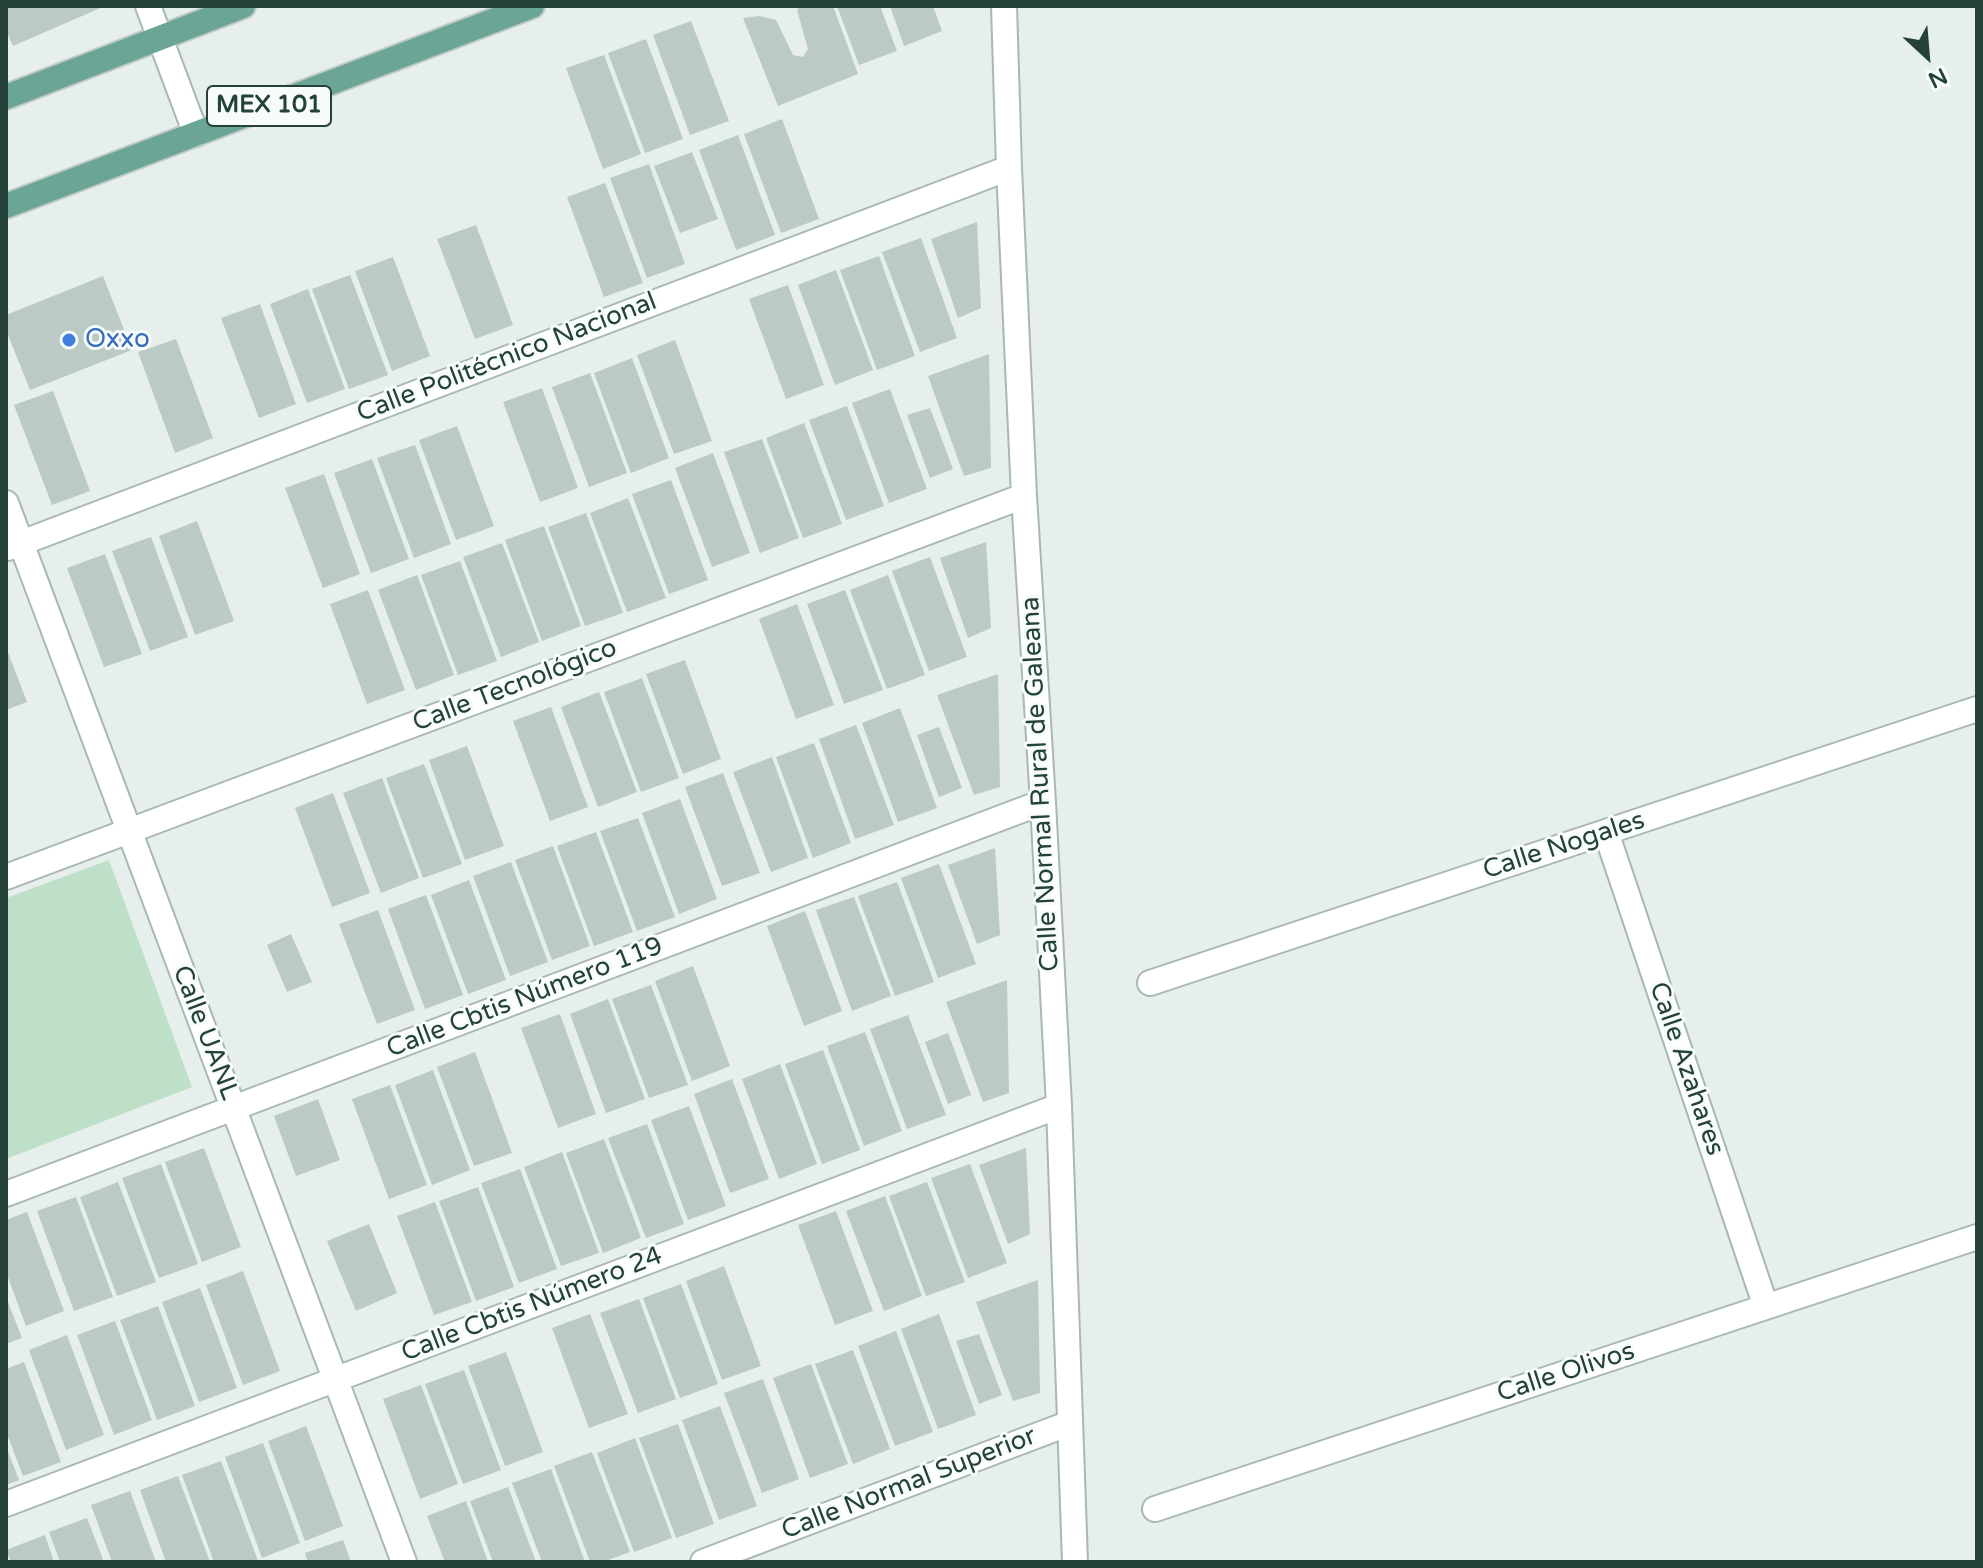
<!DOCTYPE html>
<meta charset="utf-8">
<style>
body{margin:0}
#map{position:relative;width:1983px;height:1568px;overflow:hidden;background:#e6efeb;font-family:"Varela Round",sans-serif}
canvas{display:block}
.frame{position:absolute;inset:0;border:8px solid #24423a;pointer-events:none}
.north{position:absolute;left:1887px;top:16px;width:80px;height:80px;-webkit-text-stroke:6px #f7fbf9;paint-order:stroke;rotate:154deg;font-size:22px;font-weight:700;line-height:32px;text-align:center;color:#24423a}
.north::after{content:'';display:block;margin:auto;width:28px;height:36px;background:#24423a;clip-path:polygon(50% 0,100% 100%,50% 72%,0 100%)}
</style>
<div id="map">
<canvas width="1983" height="1568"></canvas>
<div class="frame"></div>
<div class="north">N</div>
</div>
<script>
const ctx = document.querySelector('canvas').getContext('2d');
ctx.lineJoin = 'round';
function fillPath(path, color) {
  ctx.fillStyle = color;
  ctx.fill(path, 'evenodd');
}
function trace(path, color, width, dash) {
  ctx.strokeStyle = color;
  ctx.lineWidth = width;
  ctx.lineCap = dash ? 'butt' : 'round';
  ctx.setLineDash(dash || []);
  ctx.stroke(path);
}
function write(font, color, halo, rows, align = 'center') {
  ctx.font = font + ' "Varela Round",sans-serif';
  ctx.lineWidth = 6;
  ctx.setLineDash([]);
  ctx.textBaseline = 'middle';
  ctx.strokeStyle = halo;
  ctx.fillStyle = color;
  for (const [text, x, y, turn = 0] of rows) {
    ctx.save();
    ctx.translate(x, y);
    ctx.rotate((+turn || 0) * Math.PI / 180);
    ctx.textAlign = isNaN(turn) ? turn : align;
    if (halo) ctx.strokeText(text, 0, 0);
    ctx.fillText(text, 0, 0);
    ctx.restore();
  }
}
fillPath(new Path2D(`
 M109,860L192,1087L6,1159V898Z`), '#bfe0c8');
fillPath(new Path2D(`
 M6,6H105L13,46L6,30Z
 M801,6H833L858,74L778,106L743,18L759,16L776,20L793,55L803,57L808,49L797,10Z
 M837,6H880L897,51L859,65Z
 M890,6H933L942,31L904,46Z
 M691,21L729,121L690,135L653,35Z
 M646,39L683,139L645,153L608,53Z
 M604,55L641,154L603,169L566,68Z
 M782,119L819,219L781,233L744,134Z
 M738,135L775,235L736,250L699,150Z
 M692,152L718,219L680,233L654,166Z
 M649,164L685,264L647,278L610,178Z
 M605,183L643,283L604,297L567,197Z
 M977,222L981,308L958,318L931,239Z
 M476,225L513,325L475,339L437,239Z
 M921,238L957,338L920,352L882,252Z
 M879,256L915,356L877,370L840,270Z
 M393,257L430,356L392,371L355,271Z
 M836,270L873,370L835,385L798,285Z
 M350,275L388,375L349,389L312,289Z
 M103,276L132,350L30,390L6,330V315Z
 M788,285L824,385L786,399L749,299Z
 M308,289L345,389L307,403L270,304Z
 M260,304L296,404L259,418L221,318Z
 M176,339L213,438L175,453L138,352Z
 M675,340L712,441L674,454L637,355Z
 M989,354L991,468L964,476L928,376Z
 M632,358L669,458L631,473L594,373Z
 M590,373L627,473L589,487L552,387Z
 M542,388L578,488L540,502L503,402Z
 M890,389L927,489L889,503L852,403Z
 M53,391L90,491L52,505L14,405Z
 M847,406L884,506L846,520L809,420Z
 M930,408L953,469L930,478L907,415Z
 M804,423L842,524L803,538L766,438Z
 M457,426L494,526L456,540L419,440Z
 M762,439L799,538L760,553L724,452Z
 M415,445L451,544L414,558L377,458Z
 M713,453L750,553L712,567L675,468Z
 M372,459L409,559L371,573L334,473Z
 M324,474L360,574L323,588L285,488Z
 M671,480L708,580L669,594L632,494Z
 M628,498L666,598L627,612L590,513Z
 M586,513L623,613L585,626L548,527Z
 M197,521L234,621L195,635L159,536Z
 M544,526L581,626L542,641L505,540Z
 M151,537L188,637L150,651L112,551Z
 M986,542L991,628L968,638L940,558Z
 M502,543L539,642L501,657L463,557Z
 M105,554L142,654L104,667L67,568Z
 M930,557L967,657L929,671L892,571Z
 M460,561L497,661L458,675L421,575Z
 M417,575L454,675L416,690L378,590Z
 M888,575L925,675L887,689L850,590Z
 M368,590L405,690L367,704L330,604Z
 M845,590L883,690L844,704L807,604Z
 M797,604L834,705L796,719L759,619Z
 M6,647L27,702L6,710Z
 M685,660L721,759L683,774L646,674Z
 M998,674L1000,787L974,795L937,695Z
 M642,678L679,778L641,792L604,692Z
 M599,692L637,792L598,807L561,707Z
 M551,707L588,807L550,821L513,721Z
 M900,708L937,808L898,822L862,723Z
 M856,725L894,825L855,839L819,739Z
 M939,727L962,788L939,797L917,735Z
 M814,743L851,843L813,858L776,757Z
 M467,746L504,846L465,860L429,760Z
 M772,757L808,858L771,872L733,772Z
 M424,764L462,864L423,878L386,778Z
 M723,773L760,873L722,886L685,787Z
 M382,778L419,878L381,893L343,793Z
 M333,793L370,893L332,907L295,808Z
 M680,799L717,899L679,914L642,813Z
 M638,818L675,917L637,931L600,831Z
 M596,832L633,932L594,946L557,846Z
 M553,846L590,946L552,960L515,860Z
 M995,848L1000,935L977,944L948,865Z
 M511,862L548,962L510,976L473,876Z
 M939,864L976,964L938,978L901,878Z
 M469,880L506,980L468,994L431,895Z
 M897,882L934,982L895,996L858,896Z
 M426,895L463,995L425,1009L388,909Z
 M854,897L891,996L852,1011L816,910Z
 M378,910L415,1010L377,1024L339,924Z
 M805,911L842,1011L804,1026L767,926Z
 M291,934L312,982L287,992L267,945Z
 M693,966L730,1066L692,1081L655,981Z
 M1007,980L1009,1093L983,1102L946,1002Z
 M651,985L688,1085L649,1098L612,999Z
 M608,999L645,1099L606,1113L570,1014Z
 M560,1014L596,1114L558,1128L521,1028Z
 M908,1015L946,1115L907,1129L870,1029Z
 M865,1032L902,1131L864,1146L827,1046Z
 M948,1033L971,1095L948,1104L925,1042Z
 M823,1050L860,1150L822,1164L785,1064Z
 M475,1052L512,1153L474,1166L437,1067Z
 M780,1064L817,1164L779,1179L742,1079Z
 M433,1070L470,1170L432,1185L395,1085Z
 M732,1079L769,1179L730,1193L694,1094Z
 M390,1085L427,1185L389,1199L352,1099Z
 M318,1099L340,1160L296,1176L274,1116Z
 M689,1106L726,1206L688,1220L651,1120Z
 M647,1124L684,1224L646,1238L608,1138Z
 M604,1139L641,1238L603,1253L566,1153Z
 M204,1148L241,1247L202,1262L165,1162Z
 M1026,1148L1030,1234L1008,1244L979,1165Z
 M562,1152L599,1253L561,1266L524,1167Z
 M161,1164L198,1264L159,1278L122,1178Z
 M970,1164L1007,1263L968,1278L931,1178Z
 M520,1169L557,1269L519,1283L481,1183Z
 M118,1182L156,1282L117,1296L80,1197Z
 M927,1182L965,1282L926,1296L889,1196Z
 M478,1187L514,1287L476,1301L439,1201Z
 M885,1196L922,1296L884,1311L846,1211Z
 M76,1197L113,1297L74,1311L37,1211Z
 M435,1202L472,1302L434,1315L397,1216Z
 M836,1211L873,1311L835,1325L798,1225Z
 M27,1212L64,1311L26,1326L6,1272V1220Z
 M369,1224L397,1293L356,1311L327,1241Z
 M724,1266L761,1366L722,1380L686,1281Z
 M243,1271L280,1371L243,1385L206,1285Z
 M1038,1280L1040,1393L1013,1401L976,1302Z
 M681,1284L718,1384L680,1398L643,1298Z
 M200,1288L237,1388L199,1402L162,1302Z
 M6,1297L22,1338L6,1344Z
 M639,1299L676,1399L638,1413L600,1313Z
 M158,1306L195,1406L157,1420L120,1320Z
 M590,1314L628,1414L589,1428L552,1328Z
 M939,1314L976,1415L938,1429L901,1329Z
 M115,1321L152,1420L114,1435L77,1335Z
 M896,1331L933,1432L895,1446L858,1346Z
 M979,1334L1002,1395L979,1404L956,1341Z
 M67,1335L104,1435L66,1450L29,1350Z
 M853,1350L890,1449L853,1464L815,1364Z
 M506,1352L543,1452L505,1466L468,1366Z
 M24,1362L61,1462L23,1476L6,1431V1369Z
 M811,1364L848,1464L810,1478L773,1378Z
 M464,1370L501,1470L463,1484L425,1384Z
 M763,1379L799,1479L762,1493L724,1393Z
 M421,1385L458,1484L420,1499L383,1399Z
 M720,1406L757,1506L719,1520L682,1420Z
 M678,1424L714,1524L676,1538L639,1438Z
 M306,1426L343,1526L305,1541L268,1441Z
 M635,1438L672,1538L634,1552L597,1453Z
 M263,1443L300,1543L262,1558L225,1457Z
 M6,1446L19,1480L6,1485Z
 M592,1452L630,1552L603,1562H590L554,1466Z
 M221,1461L258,1561L255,1562H214L182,1475Z
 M551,1469L585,1562H542L512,1483Z
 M178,1476L210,1562H166L140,1490Z
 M508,1487L536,1562H493L470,1501Z
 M130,1491L156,1562H112L91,1505Z
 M466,1501L488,1562H445L427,1516Z
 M87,1518L104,1562H60L49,1532Z
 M45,1535L54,1562H11L6,1550Z
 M343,1540L351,1562H308L305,1553Z`), '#bbcac4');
const street = new Path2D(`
 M148,6L196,134
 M1004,6L1009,168L1024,496L1043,802L1059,1106L1075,1562
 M6,503L404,1562
 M8,548L1009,168
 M1606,832L1766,1307
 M6,877L1024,496
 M1150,983L1977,709
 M6,1194L1043,802
 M6,1504L1059,1106
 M1155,1509L1977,1237
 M703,1562L1070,1423`);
const primary = new Path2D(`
 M6,97L243,6
 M6,206L532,6`);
trace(street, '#a8b8b2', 28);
trace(primary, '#c2cac8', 28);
trace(street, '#fff', 24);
trace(primary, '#6aa596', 24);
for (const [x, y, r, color] of [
 [69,340,8,"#3f7fe0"]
]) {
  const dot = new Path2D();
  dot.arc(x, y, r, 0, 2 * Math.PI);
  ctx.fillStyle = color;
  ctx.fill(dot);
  trace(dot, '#f7fbf9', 3);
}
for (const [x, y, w] of [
 [269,106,124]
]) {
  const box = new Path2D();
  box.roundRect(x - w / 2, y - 20, w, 40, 6);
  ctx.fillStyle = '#f7fbf9';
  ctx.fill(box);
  trace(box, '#24423a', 2);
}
write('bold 24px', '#24423a', null, [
 ["MEX 101",269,106]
]);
write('26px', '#366cbe', '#f7fbf9', [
 ["Oxxo",85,340]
], 'left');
write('26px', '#24423a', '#f7fbf9', [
 ["Calle Politécnico Nacional",507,358,-21],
 ["Calle Tecnológico",515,686,-21],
 ["Calle Normal Rural de Galeana",1041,784,-93],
 ["Calle Nogales",1564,846,-18],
 ["Calle Cbtis Número 119",525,998,-21],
 ["Calle UANL",205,1033,69],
 ["Calle Azahares",1686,1069,71],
 ["Calle Cbtis Número 24",532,1305,-21],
 ["Calle Olivos",1566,1373,-18],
 ["Calle Normal Superior",909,1484,-21]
]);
</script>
